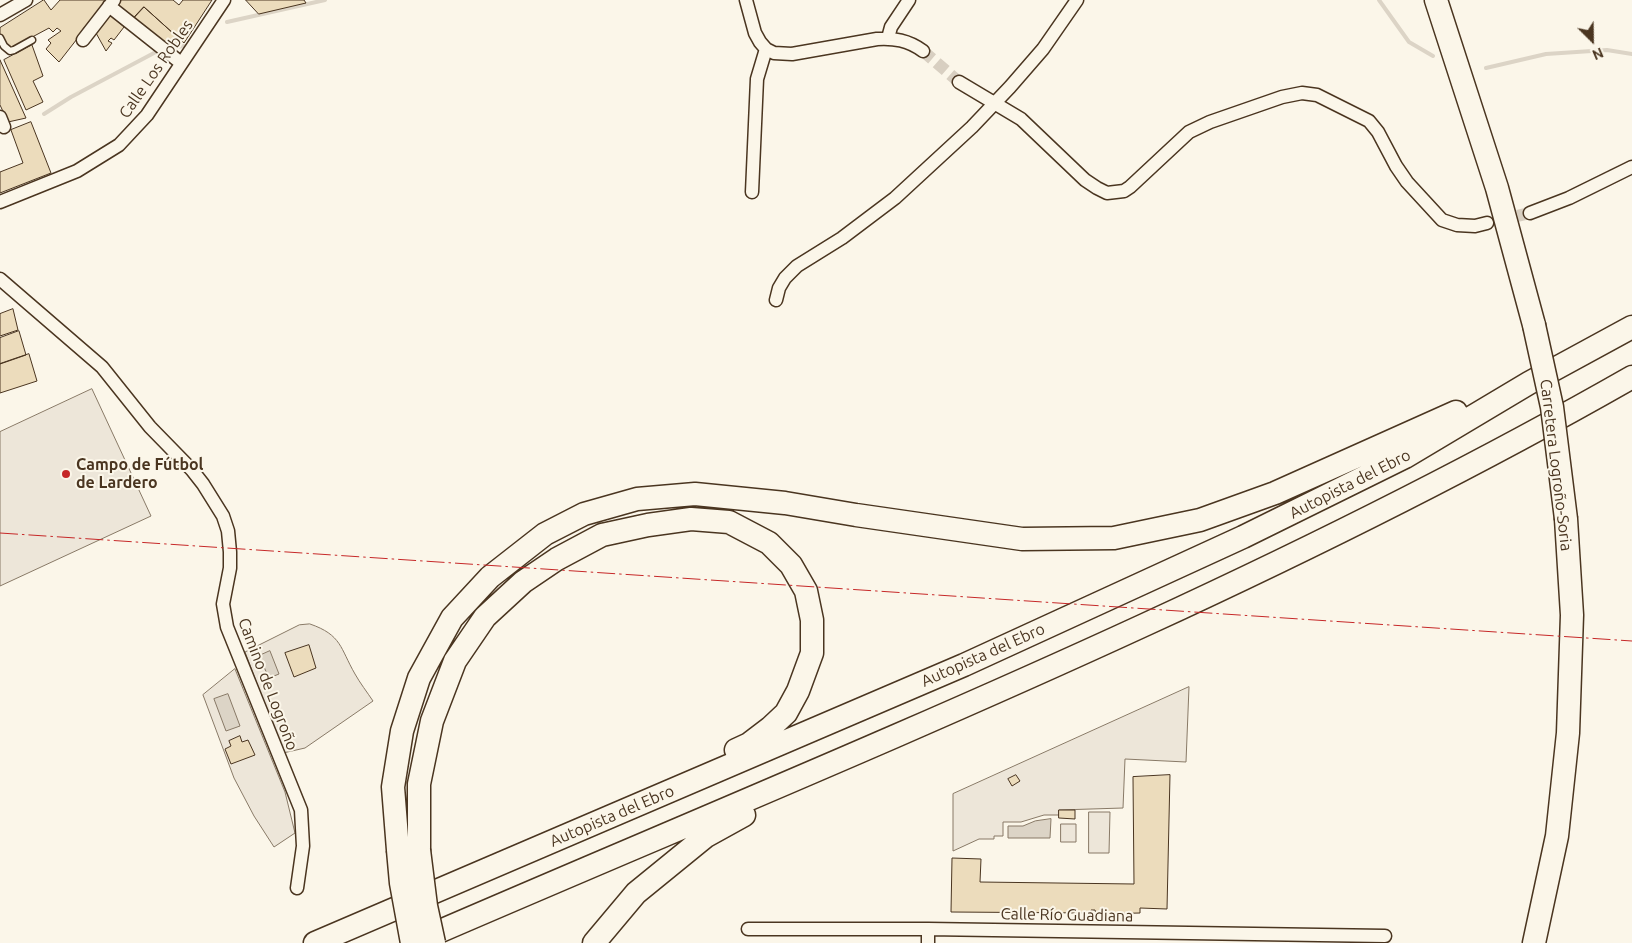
<!DOCTYPE html>
<meta charset="utf-8">
<style>
body{margin:0}
#map{position:relative;width:1632px;height:943px;overflow:hidden;background:#fbf6e9;font-family:Ubuntu,sans-serif}
canvas{display:block}
.north{position:absolute;left:1567px;top:15px;width:50px;height:50px;-webkit-text-stroke:4px #fbf6e9;paint-order:stroke;rotate:157deg;font-size:14px;font-weight:700;line-height:20px;text-align:center;color:#4a3520}
.north::after{content:'';display:block;margin:auto;width:18px;height:22px;background:#4a3520;clip-path:polygon(50% 0,100% 100%,50% 72%,0 100%)}
</style>
<div id="map">
<canvas width="1632" height="943"></canvas>
<div class="north">N</div>
</div>
<script>
const ctx = document.querySelector('canvas').getContext('2d');
ctx.lineJoin = 'round';
function fillPath(path, color) {
  ctx.fillStyle = color;
  ctx.fill(path, 'evenodd');
}
function trace(path, color, width, dash) {
  ctx.strokeStyle = color;
  ctx.lineWidth = width;
  ctx.lineCap = dash ? 'butt' : 'round';
  ctx.setLineDash(dash || []);
  ctx.stroke(path);
}
function write(font, color, halo, rows, align = 'center') {
  ctx.font = font + ' Ubuntu,sans-serif';
  ctx.lineWidth = 4;
  ctx.setLineDash([]);
  ctx.textBaseline = 'middle';
  ctx.strokeStyle = halo;
  ctx.fillStyle = color;
  for (const [text, x, y, turn = 0] of rows) {
    ctx.save();
    ctx.translate(x, y);
    ctx.rotate((+turn || 0) * Math.PI / 180);
    ctx.textAlign = isNaN(turn) ? turn : align;
    if (halo) ctx.strokeText(text, 0, 0);
    ctx.fillText(text, 0, 0);
    ctx.restore();
  }
}
const green = new Path2D(`
 M92,389L151,516L0,586V432Z
 M310,624C342,635 340,648 355,674C360,683 367,692 373,701L305,748L283,753L245,652L299,625Z
 M235,669L285,792L295,833L274,847L254,816L234,778L203,695Z
 M1189,687L1186,762L1125,759L1123,808L1059,810V815H1044L1021,822H1003V836H994V839H979L953,851V794Z
 M1089,812H1110L1109,853H1089Z
 M1061,824H1076V842H1061Z`);
fillPath(green, '#ede6d9');
trace(green, '#887966', 1);
const water = new Path2D(`
 M270,651L279,674L269,678L259,656Z
 M228,694L240,726L226,731L214,699Z
 M1051,819L1050,838H1008V826H1023L1035,821Z`);
fillPath(water, '#dcd4c6');
trace(water, '#887966', 1);
trace(new Path2D(`
 M1379,0L1409,42L1433,56
 M227,22L325,0
 M169,48L184,46
 M1486,68L1546,54L1607,50L1632,54
 M44,114L71,97L154,53`), '#dcd4c6', 4);
const building = new Path2D(`
 M44,0L51,10L60,0H107L83,29L84,30L59,62L46,49L51,43L48,40L61,31L57,28L53,32L49,28L10,49L0,34V28Z
 M121,0H173L179,5L183,0H212L184,43L144,7L131,21L117,5Z
 M246,0H304L306,3L259,14Z
 M144,7L175,35L182,41L175,45L172,40L165,48L131,21Z
 M111,15L124,27L114,40L111,38L108,41L112,43L106,51L96,33Z
 M32,45L43,76L33,81L43,102L26,110L4,60Z
 M0,60L26,118L8,122L0,105Z
 M31,122L51,173L0,193V172L23,163L11,130Z
 M13,309L18,330L0,336V314Z
 M19,331L26,355L0,364V338Z
 M29,354L37,381L0,393V364Z
 M309,645L316,668L294,677L285,653Z
 M240,736L242,742L248,740L255,755L231,764L225,749L231,746L229,741Z
 M1016,775L1020,781L1012,786L1008,779Z
 M1170,775L1167,909L1140,908V913L1096,914L1095,910H1091V913L951,912L952,858L981,859L980,882L1134,884L1133,777Z
 M1059,810H1075V819L1059,818Z`);
fillPath(building, '#ecdcbc');
trace(building, '#4a3520', 1);
trace(new Path2D(`
 M923,51L959,82
 M1500,220L1530,213`), '#d8cfc1', 12, [12, 6]);
const lane = new Path2D(`
 M0,38L4,46L10,51L14,50L32,40`);
const street = new Path2D(`
 M746,0L755,33L760,42L766,49L774,53L792,54L877,39C894,38 908,40 923,51
 M109,6L181,63
 M0,15L26,0
 M888,38L891,27L909,0
 M83,40L114,0
 M959,82L1021,119L1085,180L1097,188L1107,193L1124,191L1130,187L1189,132L1210,122L1282,97L1302,93L1317,95L1369,121L1378,132L1396,166L1407,182L1442,220L1457,225L1475,226L1487,223
 M0,117L4,127
 M752,192L757,79L766,49
 M0,202L77,171L119,145L147,115L224,0
 M1530,213L1569,198L1632,167
 M0,279L102,367L150,427L192,470L203,484L223,516L228,531L230,552V568L223,604L227,627L301,810L303,846L297,888
 M776,300L779,288L785,278L797,266L842,238L895,198L972,127L1010,87L1043,49L1077,0
 M748,929H928L1385,936
 M928,929V943`);
const highway = new Path2D(`
 M1436,0L1497,188L1534,325
 M398,850L393,787L402,731L419,678L452,618L490,577L545,534L584,514L637,499L695,494L785,503L856,515L1022,539L1114,538L1200,520L1275,493L1456,412
 M419,850V784L432,721L455,661L485,617L523,582L557,559L602,535L648,525L691,519L729,522L769,543L791,565L806,591L812,620V653L798,691L786,713L770,728L749,744L736,750
 M415,942C826,764 1243,599 1632,377
 M315,943L964,665L1243,537L1405,457L1529,383L1632,327
 M594,943L636,893L706,836L744,815
 M1534,943L1557,836L1568,733L1572,615L1566,519`);
trace(lane, '#4a3520', 9);
trace(street, '#4a3520', 15);
trace(highway, '#4a3520', 25);
trace(lane, '#fbf6e9', 6);
trace(street, '#fbf6e9', 12);
trace(highway, '#fbf6e9', 22);
const highwayBridge = new Path2D(`
 M1534,325L1552,407L1566,519
 M398,850L401,883L412,943
 M419,850L426,906L434,943`);
trace(highwayBridge, '#4a3520', 25, []);
trace(highwayBridge, '#fbf6e9', 22);
trace(new Path2D(`
 M0,533L1632,641`), '#c62828', 1, [18, 4, 2.5, 4]);
for (const [x, y, r, color] of [
 [66,474,5,"#c62828"]
]) {
  const dot = new Path2D();
  dot.arc(x, y, r, 0, 2 * Math.PI);
  ctx.fillStyle = color;
  ctx.fill(dot);
  trace(dot, '#fbf6e9', 2);
}
write('16px', '#4a3520', '#fbf6e9', [
 ["Calle Los Robles",156,69,-55],
 ["Carretera Logroño-Soria",1556,465,83],
 ["Autopista del Ebro",1350,484,-27],
 ["Autopista del Ebro",983,655,-24],
 ["Camino de Logroño",268,684,69],
 ["Autopista del Ebro",612,816,-23],
 ["Calle Río Guadiana",1067,915,1]
]);
write('bold 16px', '#4a3520', '#fbf6e9', [
 ["Campo de Fútbol",76,465],
 ["de Lardero",76,483]
], 'left');
</script>
